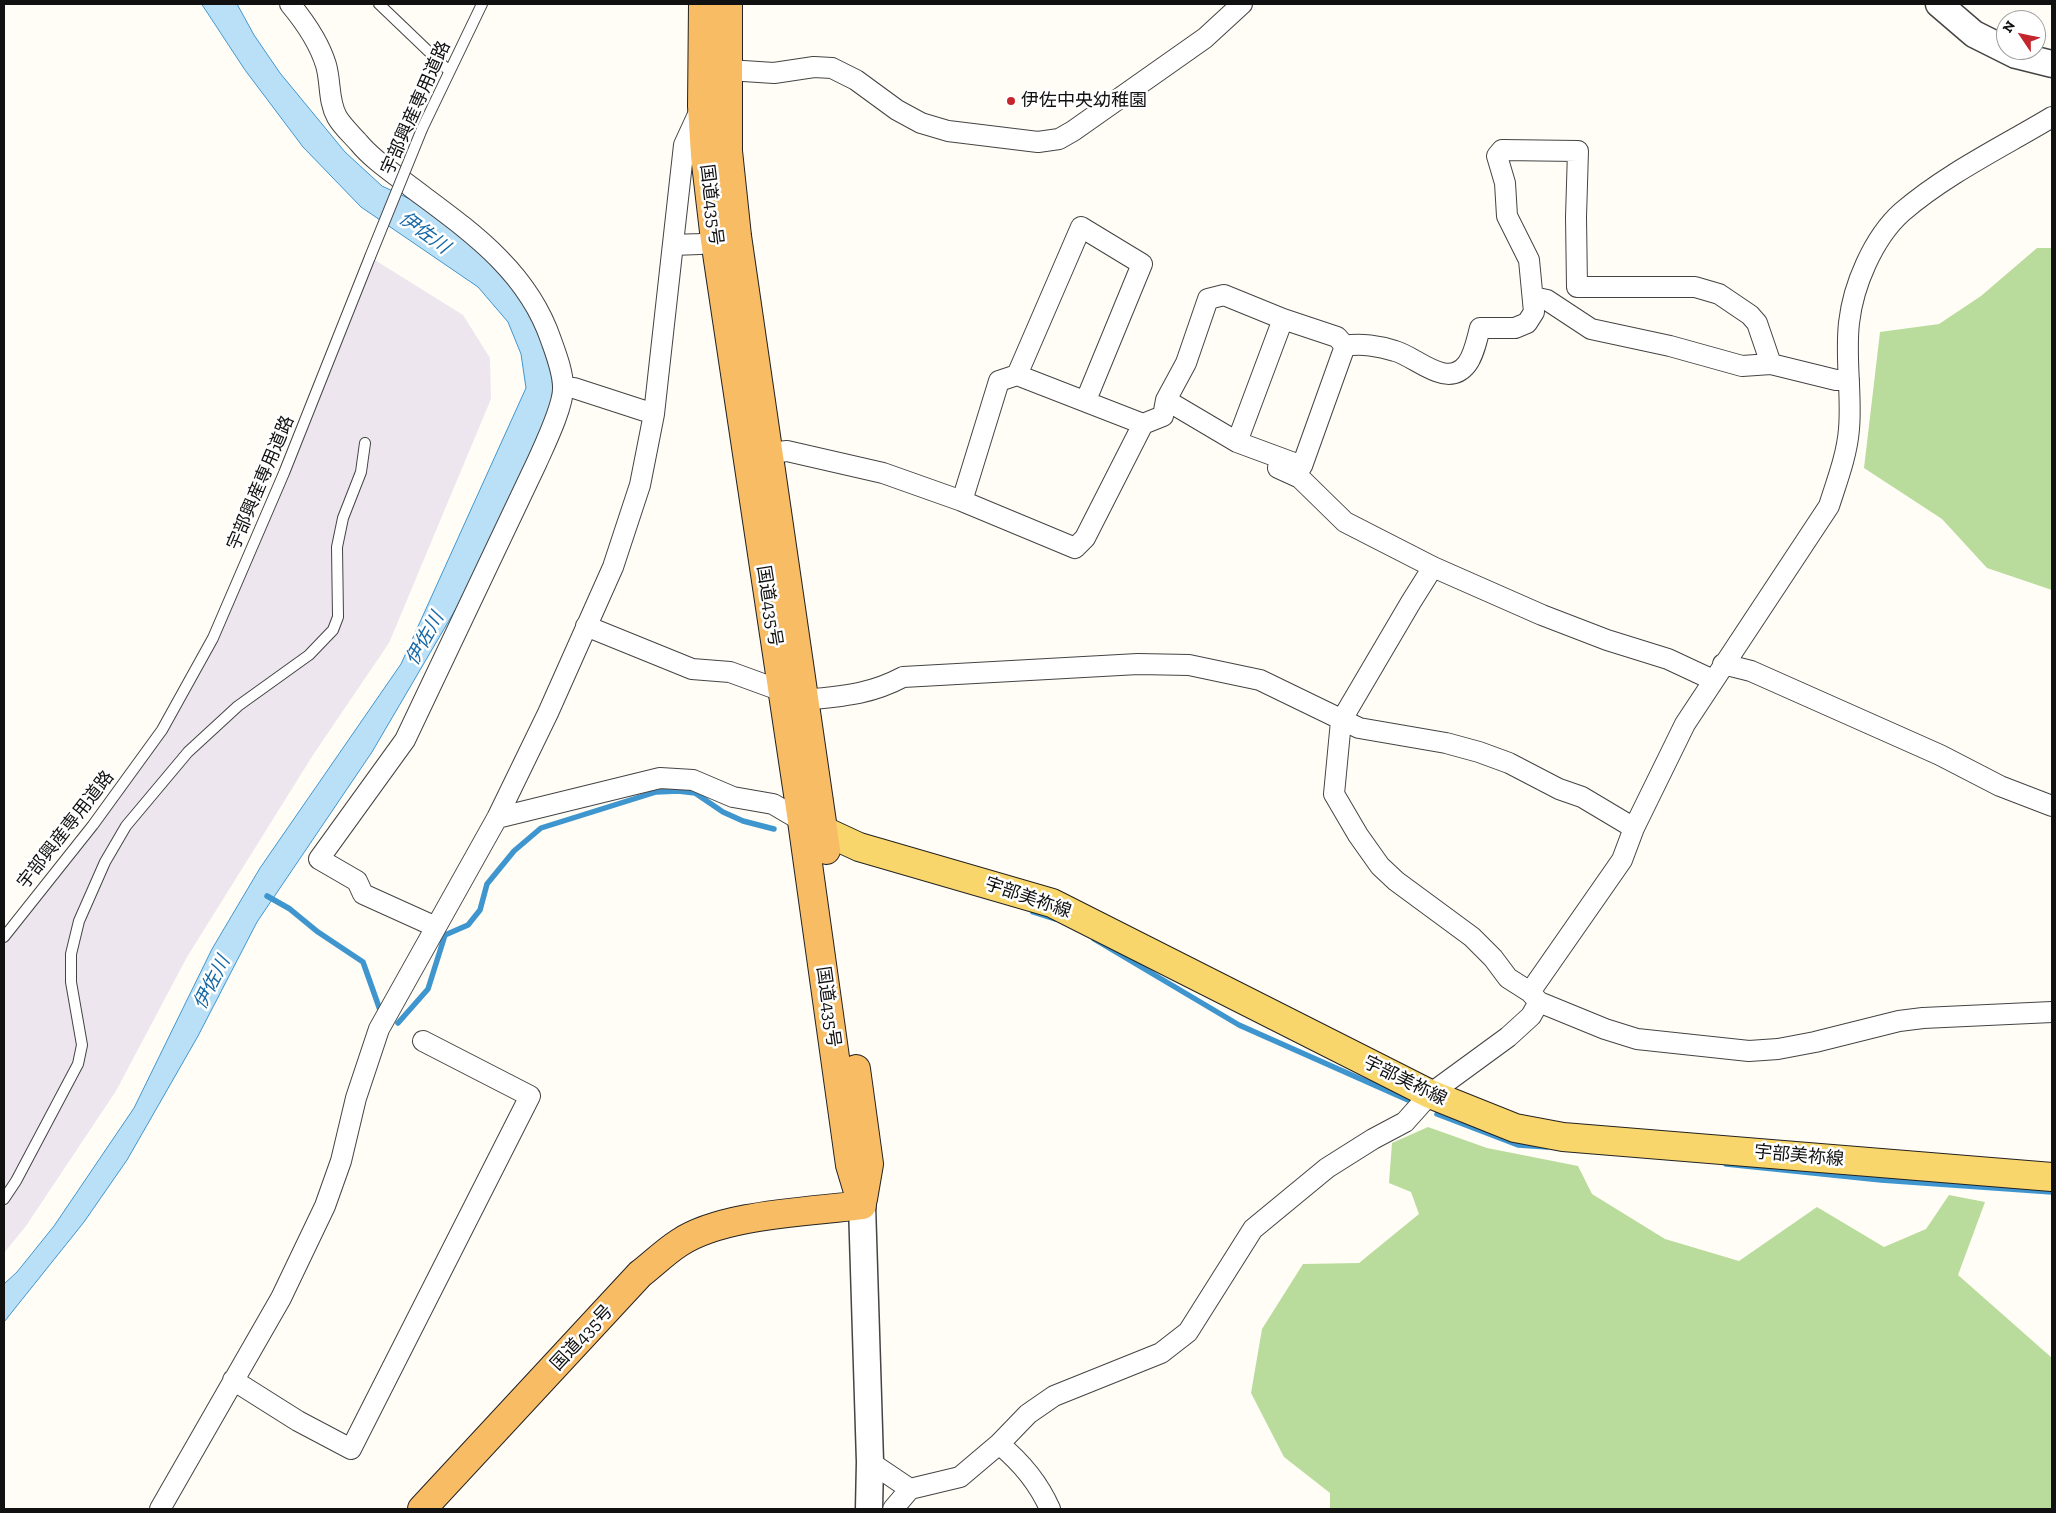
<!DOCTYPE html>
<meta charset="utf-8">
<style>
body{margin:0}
#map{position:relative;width:2056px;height:1513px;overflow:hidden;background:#fffdf5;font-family:"Zilla Slab",serif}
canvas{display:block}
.frame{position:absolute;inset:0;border:5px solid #111;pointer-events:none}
.north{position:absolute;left:1996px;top:10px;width:50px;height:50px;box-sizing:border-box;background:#fff;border:1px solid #a0a0a0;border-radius:50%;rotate:304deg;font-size:14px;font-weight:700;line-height:20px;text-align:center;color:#111}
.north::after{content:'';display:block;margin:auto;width:18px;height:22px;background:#c4262e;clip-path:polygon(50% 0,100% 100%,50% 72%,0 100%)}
</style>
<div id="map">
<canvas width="2056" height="1513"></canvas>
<div class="frame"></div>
<div class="north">N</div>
</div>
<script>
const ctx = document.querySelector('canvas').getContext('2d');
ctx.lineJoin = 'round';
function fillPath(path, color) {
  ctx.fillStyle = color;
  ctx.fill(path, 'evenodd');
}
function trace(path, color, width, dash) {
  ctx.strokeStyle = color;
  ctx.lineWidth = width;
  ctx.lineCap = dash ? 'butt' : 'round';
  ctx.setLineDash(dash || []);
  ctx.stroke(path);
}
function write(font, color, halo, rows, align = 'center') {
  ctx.font = font + ' "Zilla Slab","Noto Sans JP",serif';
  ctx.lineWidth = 5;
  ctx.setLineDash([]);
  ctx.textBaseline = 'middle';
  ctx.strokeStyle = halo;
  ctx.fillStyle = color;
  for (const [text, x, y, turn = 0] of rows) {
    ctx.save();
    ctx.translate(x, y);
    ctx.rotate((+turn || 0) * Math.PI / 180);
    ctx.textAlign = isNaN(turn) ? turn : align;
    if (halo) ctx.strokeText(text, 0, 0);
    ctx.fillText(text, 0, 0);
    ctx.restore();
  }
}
fillPath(new Path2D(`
 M370,257L463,315L490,358L491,399L389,643L313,755L187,957L116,1091L26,1226L4,1253V937L162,730L213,638Z`), '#eee6ef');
fillPath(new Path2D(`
 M2037,248H2052V590L1987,568L1942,519L1864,468L1880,332L1939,324L1981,296Z
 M1428,1127L1487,1148L1578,1166L1592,1194L1665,1239L1739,1261L1817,1207L1884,1247L1926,1229L1949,1195L1985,1202L1958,1275L2052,1358V1509H1330V1493L1284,1457L1251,1393L1262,1329L1303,1264L1359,1263L1419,1214L1411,1192L1389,1183L1392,1143Z`), '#b9dc9c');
const water = new Path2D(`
 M202,4H237L254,35L280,73L345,152L382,186L414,201L479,250L526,304L542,335L552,372L553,399L544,427L478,571L372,752L257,922L198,1036L127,1160L84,1222L4,1322V1284L17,1272L54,1226L134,1108L212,949L260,868L401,664L526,388L521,354L508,322L478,287L361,207L303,147L245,70Z`);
fillPath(water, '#b9e0f7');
trace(water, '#3f96cf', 1);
trace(new Path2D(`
 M267,896L290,909L318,932L363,962L380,1010
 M1033,912L1055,919
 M1094,939L1239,1025L1408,1100
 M398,1023L428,989L445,935L468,925L480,910L487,884L514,851L541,828L656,792L678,791L695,793L723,812L743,821L774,829
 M1437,1114L1518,1145L1547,1147
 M1726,1164L1881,1180L2052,1192`), '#3f96cf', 5.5);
const service = new Path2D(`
 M379,4L449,71
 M422,129L482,4
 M4,937L93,825L162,730L213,638L284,473L370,257
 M4,1199L16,1181L78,1064L82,1045L71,982V954L79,921L105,862L126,826L188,752L238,706L309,655L333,630L338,617L337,547L343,518L361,472L365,443`);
const minor = new Path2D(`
 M290,4C305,22 319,42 326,65C331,82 328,101 337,117C342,126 352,135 359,143C373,160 393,173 411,187C467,229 527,269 551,340C556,354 563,372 563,387C564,405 545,444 537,462L405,740L319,859L357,881L363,894L436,927
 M728,70L774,73L814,67L832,68L856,80L897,110L921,123L948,131L1038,142L1059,139L1073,131L1205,38L1242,4
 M673,245L700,244L728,238
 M1533,297L1547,300L1591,329L1670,346L1742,366L1771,364L1836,380H1849
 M1345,346C1360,343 1380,346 1395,351C1417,357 1447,390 1467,364C1474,355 1477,339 1480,328H1515L1527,323L1534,312L1529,260L1507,216L1505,183L1497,156L1502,150L1578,151L1576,217L1577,287H1695L1719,294L1750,315L1757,323L1771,364
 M1017,375L1081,227L1142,264L1086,400
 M564,388H574L654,414
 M1237,442L1283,319
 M755,455L787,451L883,473L962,501L1075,548L1085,538L1143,424L1163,416L1166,400L1186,363L1208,299L1224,295L1283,319L1337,337L1345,346L1302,466L1237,442L1166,400
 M1278,468L1300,478L1345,522L1433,567L1542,615L1607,640L1668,659L1713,680
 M962,501L999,381L1017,375L1143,424
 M1433,567L1411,602L1341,721L1334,794L1358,835L1380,866L1396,881L1472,937L1493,958L1508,978L1530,992L1539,1002L1605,1029L1637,1039L1749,1051L1778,1049L1815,1042L1899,1021L1923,1018L2052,1012
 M586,626L692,669L730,672L782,691
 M1723,664L1751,671L1940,755L2000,786L2052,806
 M804,700C842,696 869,695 903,677L1138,664L1189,665L1260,680L1359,728L1446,743L1479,752L1509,763L1559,789L1582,797L1634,828
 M497,818L660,778L693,780L733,797L773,804L802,821
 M1530,992L1622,860L1634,828L1685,724L1829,506C1837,481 1847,455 1849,429C1852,394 1845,358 1849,323C1853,286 1873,238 1902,212C1946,174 2002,147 2052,117
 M233,1380L298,1421L351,1449L530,1096L423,1041
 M999,1444C1021,1462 1039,1484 1050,1509
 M870,1462L910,1489
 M160,1509L281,1298L325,1206L341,1161L356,1098L379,1029L497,818L548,713L613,567L640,485L654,414L684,145L701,108
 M893,1509L910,1489L960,1477L999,1444L1028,1414L1054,1396L1161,1353L1188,1332L1253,1229L1327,1168L1373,1139L1405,1122L1430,1094L1508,1037L1531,1016L1539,1002`);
const tertiary = new Path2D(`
 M1939,4L1974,34L2016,55L2052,64
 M862,1205L870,1462L869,1509`);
const primary = new Path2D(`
 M805,822L859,847L1052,903L1430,1094L1515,1128L1563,1137L2052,1177`);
const trunk = new Path2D(`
 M703,4L702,106L705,155L715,240L802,821L850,1165L862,1205
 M728,4V151L737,236L826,850
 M856,1069L869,1164L863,1199
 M422,1509L640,1274C653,1264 665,1252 679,1243C722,1214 809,1212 862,1205`);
trace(service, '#444', 12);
trace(minor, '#444', 22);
trace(tertiary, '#444', 29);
trace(primary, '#222', 30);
trace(trunk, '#222', 30);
trace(service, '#fff', 10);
trace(minor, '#fff', 20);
trace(tertiary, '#fff', 26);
trace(primary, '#f9d66b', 28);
trace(trunk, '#f7bc64', 28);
const serviceBridge = new Path2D(`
 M370,257L422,129`);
trace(serviceBridge, '#444', 12, []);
trace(serviceBridge, '#fff', 10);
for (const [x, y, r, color] of [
 [1011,101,5,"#c4262e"]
]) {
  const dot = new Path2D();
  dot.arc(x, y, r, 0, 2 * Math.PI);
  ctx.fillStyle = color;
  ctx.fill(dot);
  trace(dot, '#fff', 2);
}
write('18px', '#111', '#fff', [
 ["伊佐中央幼稚園",1021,101]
], 'left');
write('18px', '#111', '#fff', [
 ["宇部興産専用道路",416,108,-66],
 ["国道435号",711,205,83],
 ["宇部興産専用道路",261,483,-67],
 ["国道435号",769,606,81],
 ["宇部興産専用道路",66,830,-52],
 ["宇部美祢線",1028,898,19],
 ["国道435号",828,1007,82],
 ["宇部美祢線",1405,1081,26],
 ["宇部美祢線",1799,1156,5],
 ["国道435号",582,1338,-47]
]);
write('italic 19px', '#1768a6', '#fff', [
 ["伊佐川",424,233,36],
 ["伊佐川",425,639,-61],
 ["伊佐川",212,983,-63]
]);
</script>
